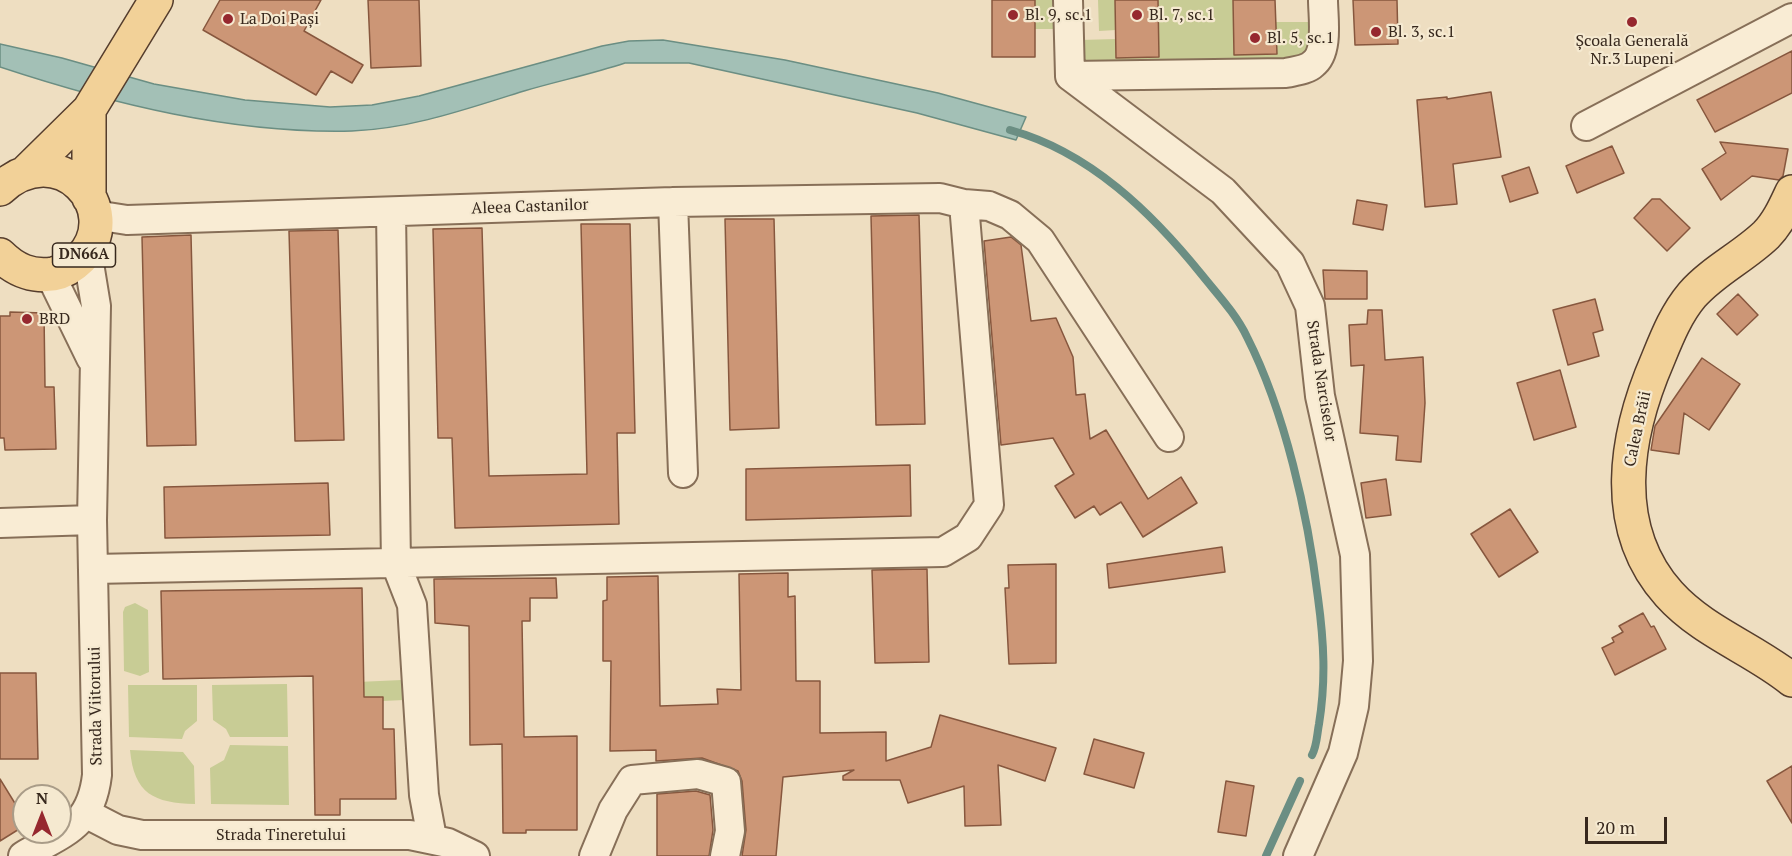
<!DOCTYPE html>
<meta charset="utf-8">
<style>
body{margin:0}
#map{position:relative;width:1792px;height:856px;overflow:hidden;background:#eedec1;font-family:"PT Serif",serif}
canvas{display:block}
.north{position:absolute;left:12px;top:784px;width:60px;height:60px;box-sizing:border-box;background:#f5e9d0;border:2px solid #a99c88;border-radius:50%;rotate:0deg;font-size:16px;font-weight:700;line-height:24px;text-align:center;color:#37281d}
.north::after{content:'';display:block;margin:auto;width:21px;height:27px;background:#96282f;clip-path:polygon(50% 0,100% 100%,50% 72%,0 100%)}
.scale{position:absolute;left:1585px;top:817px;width:82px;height:27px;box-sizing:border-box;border:3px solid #37281d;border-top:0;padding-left:8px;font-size:18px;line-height:21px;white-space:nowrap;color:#37281d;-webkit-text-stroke:4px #f5e9d0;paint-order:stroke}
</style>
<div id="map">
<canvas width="1792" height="856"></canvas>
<div class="north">N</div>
<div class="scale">20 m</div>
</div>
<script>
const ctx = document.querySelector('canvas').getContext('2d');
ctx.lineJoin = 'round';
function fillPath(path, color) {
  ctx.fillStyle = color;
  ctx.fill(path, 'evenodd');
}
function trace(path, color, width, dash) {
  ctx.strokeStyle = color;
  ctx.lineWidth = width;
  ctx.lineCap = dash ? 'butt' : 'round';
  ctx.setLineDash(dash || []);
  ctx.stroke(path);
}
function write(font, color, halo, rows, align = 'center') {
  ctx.font = font + ' "PT Serif",serif';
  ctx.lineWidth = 4.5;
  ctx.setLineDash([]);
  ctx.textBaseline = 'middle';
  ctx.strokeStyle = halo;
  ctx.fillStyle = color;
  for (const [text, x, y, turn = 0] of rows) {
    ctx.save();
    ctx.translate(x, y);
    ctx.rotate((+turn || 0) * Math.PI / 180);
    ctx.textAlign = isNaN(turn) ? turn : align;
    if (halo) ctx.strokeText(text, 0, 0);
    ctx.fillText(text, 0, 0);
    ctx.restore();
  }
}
fillPath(new Path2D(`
 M1035,0H1058L1059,29H1035Z
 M1098,0H1115L1116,30L1099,31Z
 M1158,0H1233L1234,55L1276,54V22H1312V44L1302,60L1082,65L1080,40L1116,39L1117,58L1159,57Z
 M135,603L148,610L149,672L140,676L124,671L123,612L125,607Z
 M402,680L404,700L383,701L382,697L313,698V684Z
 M287,684L288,737H230L226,729L213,720L212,685Z
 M128,685H197V721L185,731L182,739L129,737Z
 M230,745L288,746L289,805L211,804L210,768L224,760Z
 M130,750L183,752L194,766L195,804C154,803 134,794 130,750Z`), '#c8cc95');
const water = new Path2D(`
 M663,40L785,60L938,93L1026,117L1016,140L917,113L689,63H625C592,74 558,81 524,91C469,108 411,129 352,131C233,134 112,104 0,67V44L62,58L154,84L245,100L330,107L372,105L419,96L602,46L629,41Z`);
fillPath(water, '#a3c0b6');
trace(water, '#6b8e83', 1.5);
trace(new Path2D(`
 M1010,130C1090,152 1152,213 1202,275C1218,295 1236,314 1247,337C1285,412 1308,515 1318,598C1324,642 1326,680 1319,724C1317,734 1317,746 1312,755
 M1266,856L1300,781`), '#6b8e83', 8);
const building = new Path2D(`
 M220,0H321L304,31L363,65L352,83L331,71L316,95L203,30Z
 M368,0H419L421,66L371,68Z
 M992,0H1035V57H992Z
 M1115,0H1158L1159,57L1116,58Z
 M1233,0H1275L1277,54L1234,55Z
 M1353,0H1397L1398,44L1355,45Z
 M1792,51V93L1715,132L1697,100Z
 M1491,92L1501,157L1453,164L1457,204L1425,207L1417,100L1447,97V99Z
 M1720,142L1788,149L1783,176L1779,180L1752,176L1721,200L1702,169L1726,153Z
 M1612,146L1624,173L1577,193L1566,166Z
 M1529,167L1538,193L1510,202L1502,176Z
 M1652,199H1660L1690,228L1667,251L1634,218Z
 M1357,200L1387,205L1383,230L1353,224Z
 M919,215L925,424L876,425L871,216Z
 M725,219H774L779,428L730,430Z
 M581,224H630L635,433H617L619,524L455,528L452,438H438L433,229L482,228L489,476L587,474Z
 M338,230L344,440L295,441L289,231Z
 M191,235L196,445L147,446L142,237Z
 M1011,237L1021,245L1031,321L1056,318L1073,357L1076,395L1085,394L1090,439L1106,430L1148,499L1181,477L1197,503L1143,537L1121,502L1100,515L1094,506L1075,518L1055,486L1074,474L1053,438L1001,445L984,241Z
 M1323,270L1367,271V299H1325Z
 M1738,294L1758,315L1737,335L1717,314Z
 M1595,299L1603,330L1593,333L1599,356L1568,365L1553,310Z
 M1368,310H1382L1385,360L1423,357L1425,403L1421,462L1396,460L1398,436L1360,433L1364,365L1351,366L1349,325L1367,324Z
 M10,312L44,313L45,387H54L56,449L5,450L4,438H0V316H10Z
 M1702,358L1740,384L1709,430L1684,413L1679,454L1651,450L1655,426Z
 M1560,370L1576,427L1534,440L1517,383Z
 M910,465L911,516L746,520V469Z
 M1386,479L1391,515L1366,518L1361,483Z
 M328,483L330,535L165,538L164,487Z
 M1510,509L1538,552L1499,577L1471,534Z
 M1222,547L1225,572L1109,588L1107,564Z
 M1056,564V663L1009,664L1005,588H1009L1008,565Z
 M927,569L929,662L875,663L872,570Z
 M788,573V597L795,596L796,681H820V733L886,732V761L931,747L940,715L1056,748L1045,781L998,765L1001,825L965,826L964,786L908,803L900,780H843V776L854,770L783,777L776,856H742L746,830L742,781L738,771L702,758L656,761V750L610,751L611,661H603V601L607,600V577L658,576L660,706L718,704L717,689L741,690L739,574Z
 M556,578L557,598H530V621H522L524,737L577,736V830H526V833H503L502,744L470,745L469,626L435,623L434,579Z
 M362,588L364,697H383V729H394L396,799H340V815H315L313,676L163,679L161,591Z
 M1643,613L1651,627L1654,626L1666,649L1615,675L1602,648L1614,642L1612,638L1623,632L1619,626Z
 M0,673H36L38,759H0Z
 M1094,739L1144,753L1134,788L1084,774Z
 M1792,766V823L1767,781Z
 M0,779L24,818V826L0,841Z
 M1226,781L1254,786L1246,836L1218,832Z
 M696,791L710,795L713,830L709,856H657V794Z`);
fillPath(building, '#cc9676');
trace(building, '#87573e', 1.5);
const minor = new Path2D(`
 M1068,0L1070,76
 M1070,76L1223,191L1290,263L1310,306L1320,396L1355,555L1358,661L1354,706L1343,753L1298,856
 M1070,76L1286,73C1294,71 1307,70 1313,64C1329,52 1323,17 1323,0
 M1586,126L1792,18
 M673,202L683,473
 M391,212L396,564L412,605L424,795L432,838
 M95,215L127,220L673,202L940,198L964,204L989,206L1010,215L1040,240L1169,437
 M50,274L91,358
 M0,523L92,520
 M93,569L943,552L968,537L989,505L964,204
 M87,814L118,830L142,835H410L448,843L475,856
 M23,856C64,832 91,827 97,775L92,520L96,306L87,251
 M594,856L613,810L632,780L698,774L726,782L730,831L725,856`);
const major = new Path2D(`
 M89,110V198
 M27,171L89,110L156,0
 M0,189C58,135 127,209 81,258C74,265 64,272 53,274C31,277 15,270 0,255
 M1792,192C1785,207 1778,223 1766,235C1743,257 1713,271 1692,295C1676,314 1667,337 1658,359C1625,435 1609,527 1669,594C1703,632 1754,649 1792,680`);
trace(minor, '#876f58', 32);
trace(major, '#553d2d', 36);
trace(minor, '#f9ecd4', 28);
trace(major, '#f2d198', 33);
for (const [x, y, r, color] of [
 [1013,15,6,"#96282f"],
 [1137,15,6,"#96282f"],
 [228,19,6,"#96282f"],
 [1632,22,6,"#96282f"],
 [1376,32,6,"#96282f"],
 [1255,38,6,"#96282f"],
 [27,319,6,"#96282f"]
]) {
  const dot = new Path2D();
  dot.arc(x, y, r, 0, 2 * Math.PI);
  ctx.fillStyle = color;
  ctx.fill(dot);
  trace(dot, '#f5e9d0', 2);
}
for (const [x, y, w] of [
 [84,255,63]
]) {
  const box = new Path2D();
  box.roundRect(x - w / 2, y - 12, w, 24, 4.5);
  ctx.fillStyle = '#f5e9d0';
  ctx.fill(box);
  trace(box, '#37281d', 1.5);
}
write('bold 15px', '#37281d', null, [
 ["DN66A",84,255]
]);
write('16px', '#37281d', '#f5e9d0', [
 ["Bl. 9, sc.1",1025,15],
 ["Bl. 7, sc.1",1149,15],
 ["La Doi Pași",240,19],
 ["Bl. 3, sc.1",1388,32],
 ["Bl. 5, sc.1",1267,38],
 ["Școala Generală",1632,41,"center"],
 ["Nr.3 Lupeni",1632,59,"center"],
 ["BRD",39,319]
], 'left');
write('16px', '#37281d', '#f5e9d0', [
 ["Aleea Castanilor",530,207,-2],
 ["Strada Narciselor",1321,381,81],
 ["Calea Brăii",1638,429,-78],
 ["Strada Viitorului",96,706,-91],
 ["Strada Tineretului",281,835]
]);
</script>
